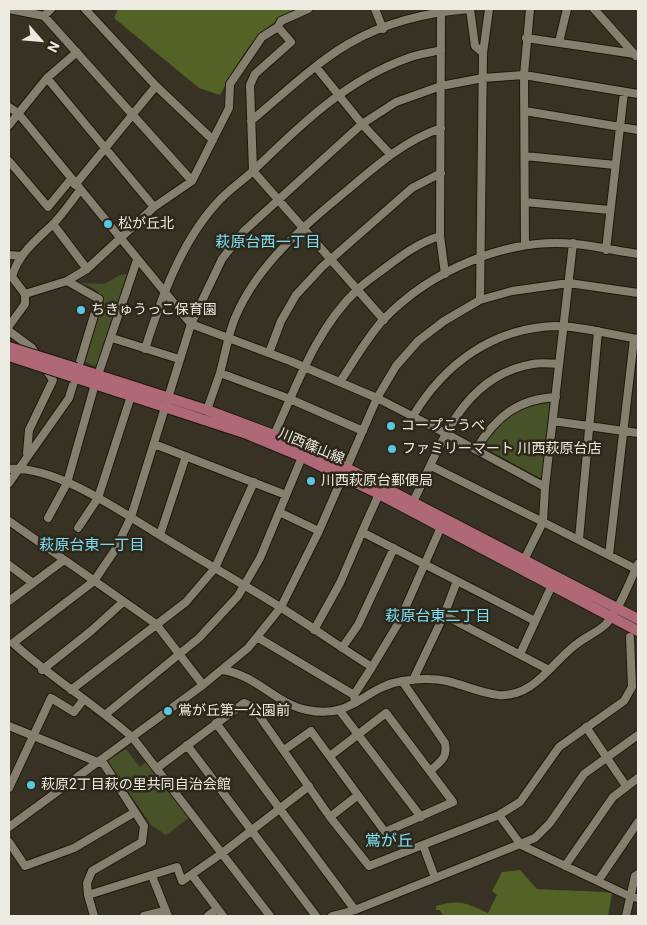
<!DOCTYPE html>
<meta charset="utf-8">
<style>
body{margin:0}
#map{position:relative;width:647px;height:925px;overflow:hidden;background:#373223;font-family:Roboto,sans-serif}
canvas{display:block}
.frame{position:absolute;inset:0;border:10px solid #edeae1;pointer-events:none}
.north{position:absolute;left:15px;top:15px;width:50px;height:50px;-webkit-text-stroke:4px #2d281a;paint-order:stroke;rotate:117deg;font-size:14px;font-weight:700;line-height:20px;text-align:center;color:#edeae1}
.north::after{content:'';display:block;margin:auto;width:18px;height:22px;background:#edeae1;clip-path:polygon(50% 0,100% 100%,50% 72%,0 100%)}
</style>
<div id="map">
<canvas width="647" height="925"></canvas>
<div class="frame"></div>
<div class="north">N</div>
</div>
<script>
const ctx = document.querySelector('canvas').getContext('2d');
ctx.lineJoin = 'round';
function fillPath(path, color) {
  ctx.fillStyle = color;
  ctx.fill(path, 'evenodd');
}
function trace(path, color, width, dash) {
  ctx.strokeStyle = color;
  ctx.lineWidth = width;
  ctx.lineCap = dash ? 'butt' : 'round';
  ctx.setLineDash(dash || []);
  ctx.stroke(path);
}
function write(font, color, halo, rows, align = 'center') {
  ctx.font = font + ' Roboto,"Noto Sans JP",sans-serif';
  ctx.lineWidth = 5;
  ctx.setLineDash([]);
  ctx.textBaseline = 'middle';
  ctx.strokeStyle = halo;
  ctx.fillStyle = color;
  for (const [text, x, y, turn = 0] of rows) {
    ctx.save();
    ctx.translate(x, y);
    ctx.rotate((+turn || 0) * Math.PI / 180);
    ctx.textAlign = isNaN(turn) ? turn : align;
    if (halo) ctx.strokeText(text, 0, 0);
    ctx.fillText(text, 0, 0);
    ctx.restore();
  }
}
fillPath(new Path2D(`
 M127,274L98,367L85,362L102,304C102,291 93,287 81,283L104,284L120,275Z
 M542,402H549L551,404L543,477L540,478L483,447C489,424 519,407 542,402Z
 M126,749L140,767L148,760L190,817L166,835L151,825L107,761Z`), '#475228');
fillPath(new Path2D(`
 M118,9H300C253,28 244,54 220,95L199,88L114,18Z
 M520,870L537,889C562,891 587,890 612,893L608,916H443L440,910H436V906C460,899 465,903 488,913L497,895L492,891L502,872Z`), '#536225');
const minor = new Path2D(`
 M9,9L44,16L192,181
 M85,9L156,86L213,140
 M375,9L383,29
 M470,9L475,46L483,53
 M594,9L636,56
 M441,11L440,236L445,274
 M44,16L51,9
 M526,38L635,54
 M559,42L567,9
 M316,67L362,124L390,154
 M47,78L154,207
 M9,107L18,113L191,324L290,361L377,398L445,433L545,487L543,522L636,569
 M525,111L638,130
 M251,121C282,95 313,65 348,44C384,23 428,12 470,9
 M9,125L47,78L77,52
 M525,156L615,165
 M9,161L48,207L71,179
 M75,185L156,86
 M525,202L610,210
 M53,224L87,269L154,207L192,181L229,108L230,84L262,37L278,27
 M525,245L524,75L530,9
 M606,250L624,92
 M9,255L21,256
 M67,281L87,269
 M480,300L483,53L489,9
 M384,320L253,171C299,126 346,80 408,58C418,54 430,53 441,50
 M9,326L25,304V294
 M9,331L32,348L37,356
 M112,338L179,359
 M145,349C161,299 180,244 216,204C226,192 241,182 253,171L250,85L255,74L291,42L278,27L281,21L308,9
 M269,353L281,321L296,295L322,267L412,188L441,173
 M220,373C225,355 228,335 235,318C257,264 306,224 350,188C378,164 406,140 441,128
 M98,375L137,260
 M340,382C354,361 366,339 383,320C430,271 506,237 575,244C596,246 617,251 638,254
 M207,410L220,373L290,399L363,431
 M413,416C444,364 493,328 555,326C583,326 611,335 638,339
 M553,421L638,433
 M274,435C297,385 316,329 357,290C365,282 376,275 385,268C402,255 420,242 440,236
 M154,444L286,495
 M476,449C496,417 517,399 556,397
 M27,453L29,430L53,380L45,368
 M431,466L543,522L524,560
 M9,469C55,466 115,508 153,531C195,557 238,581 280,607C311,626 341,648 372,667L354,695L355,703
 M9,483L69,398L99,299L67,281L25,294L12,277C18,253 38,239 55,222C64,212 72,201 80,190
 M545,487L573,243
 M379,494L362,532L535,621
 M413,502C441,446 461,376 533,364C541,362 551,364 559,364
 M279,512L319,531
 M48,518L67,483L95,384
 M9,521L156,624L203,685
 M78,528L98,498L131,396
 M160,535L186,456
 M579,539L598,331
 M609,555L634,339
 M9,565L33,583
 M9,601L64,560
 M444,615L549,670
 M314,630L340,583L362,532
 M257,637L354,695
 M342,648L358,625L394,548
 M520,654L552,585
 M372,667L399,622L441,527
 M42,670L91,631L123,602
 M223,670C258,676 276,704 307,710C353,720 364,687 402,681C416,679 433,678 447,681C464,685 481,693 498,695C535,698 552,661 578,643C587,636 598,632 606,624C620,608 629,583 638,564
 M413,680L444,615L457,581
 M402,681L445,743C448,758 440,762 430,771
 M71,690L186,602L215,568L254,482
 M340,711L421,817
 M106,714L199,638L238,596L260,558L302,457
 M216,723L355,910
 M9,726L100,763
 M586,727L626,786
 M187,745L316,916
 M284,750L311,731L385,832L453,802L386,713L330,756
 M157,768L244,703L253,707L330,817L369,866L499,815L520,802L559,747L624,701L632,687L630,637
 M9,788L51,698L74,712L84,699
 M499,815L521,845L629,896L638,898
 M330,817L357,796
 M9,827L203,685L248,648L281,607L319,531L377,398L396,366L418,341L444,321L480,300L512,291L569,283L638,293
 M9,842L25,866L74,848L135,812
 M423,845L435,878
 M565,866L613,797L638,778
 M192,875L223,916
 M152,876L168,916
 M598,881L638,822
 M88,895L87,883L92,871L142,842L144,826L102,761
 M94,916L88,895L177,867L182,881L221,854L309,786
 M144,916L164,911
 M208,916L217,909
 M270,916L133,738C95,704 51,678 13,643L94,581L115,550L131,517L191,324L222,259L244,231L362,124L396,102L441,86L483,78L524,75L638,94
 M332,916L355,910L535,838L550,823L584,774L638,735
 M626,916L635,876L638,874`);
const major = new Path2D(`
 M76,368L207,410L274,435L339,464L638,619
 M73,377L244,433L302,457L379,494L638,631`);
trace(minor, '#1e190c', 10);
trace(major, '#1e190c', 12);
trace(minor, '#857f6f', 8);
trace(major, '#af6877', 10);
const majorBridge = new Path2D(`
 M9,347L76,368
 M9,356L73,377`);
trace(majorBridge, '#1e190c', 12, []);
trace(majorBridge, '#af6877', 10);
for (const [x, y, r, color] of [
 [108,224,5,"#59c8e4"],
 [81,310,5,"#59c8e4"],
 [391,426,5,"#59c8e4"],
 [392,449,5,"#59c8e4"],
 [311,481,5,"#59c8e4"],
 [168,711,5,"#59c8e4"],
 [31,785,5,"#59c8e4"]
]) {
  const dot = new Path2D();
  dot.arc(x, y, r, 0, 2 * Math.PI);
  ctx.fillStyle = color;
  ctx.fill(dot);
  trace(dot, '#2d281a', 2);
}
write('14px', '#edeae1', '#2d281a', [
 ["松が丘北",118,224],
 ["ちきゅうっこ保育園",91,310],
 ["コープこうべ",401,426],
 ["ファミリーマート 川西萩原台店",402,449],
 ["川西萩原台郵便局",321,481],
 ["鴬が丘第一公園前",178,711],
 ["萩原2丁目萩の里共同自治会館",41,785]
], 'left');
write('14px', '#edeae1', '#2d281a', [
 ["川西篠山線",311,447,23]
]);
write('15px', '#7ce0fa', '#2d281a', [
 ["萩原台西一丁目",268,243],
 ["萩原台東一丁目",92,546],
 ["萩原台東二丁目",438,617]
]);
write('16px', '#7ce0fa', '#2d281a', [
 ["鴬が丘",389,842]
]);
</script>
